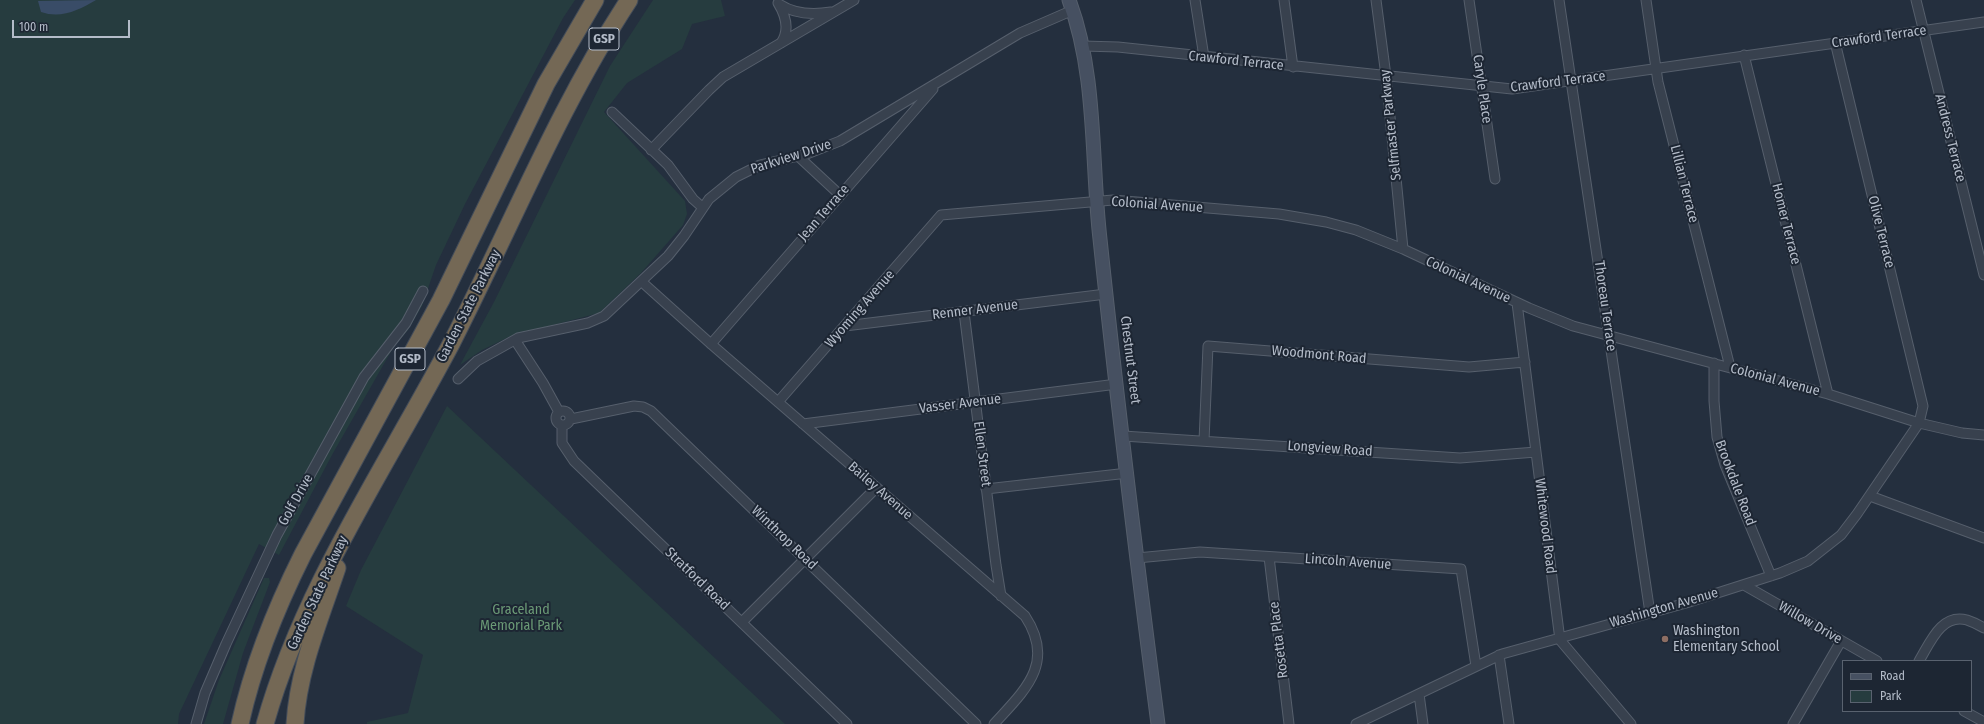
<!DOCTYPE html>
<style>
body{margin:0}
#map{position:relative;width:1984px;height:724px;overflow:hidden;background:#242f3e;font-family:"Fira Sans Condensed",sans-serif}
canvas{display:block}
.legend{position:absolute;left:1842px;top:660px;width:130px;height:52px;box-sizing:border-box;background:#1d2633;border:1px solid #59626f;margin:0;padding:5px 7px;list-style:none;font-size:12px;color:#b4bcc9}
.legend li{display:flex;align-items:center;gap:8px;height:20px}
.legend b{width:20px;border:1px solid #59626f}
.scale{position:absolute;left:12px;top:20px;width:118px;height:18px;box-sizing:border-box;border:2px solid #b4bcc9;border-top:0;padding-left:5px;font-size:12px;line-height:14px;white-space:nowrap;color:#b4bcc9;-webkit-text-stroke:3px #1d2633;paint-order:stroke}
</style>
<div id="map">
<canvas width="1984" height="724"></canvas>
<ul class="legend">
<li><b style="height:5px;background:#465061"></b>Road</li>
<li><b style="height:11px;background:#263c3f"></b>Park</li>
</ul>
<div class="scale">100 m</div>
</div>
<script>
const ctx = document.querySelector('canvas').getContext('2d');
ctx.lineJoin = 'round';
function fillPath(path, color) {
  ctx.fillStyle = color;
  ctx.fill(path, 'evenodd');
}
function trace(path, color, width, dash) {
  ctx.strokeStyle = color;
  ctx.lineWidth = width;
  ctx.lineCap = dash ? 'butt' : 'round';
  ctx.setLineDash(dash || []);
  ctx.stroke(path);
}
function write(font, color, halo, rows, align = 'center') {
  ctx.font = font + ' "Fira Sans Condensed",sans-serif';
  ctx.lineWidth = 4;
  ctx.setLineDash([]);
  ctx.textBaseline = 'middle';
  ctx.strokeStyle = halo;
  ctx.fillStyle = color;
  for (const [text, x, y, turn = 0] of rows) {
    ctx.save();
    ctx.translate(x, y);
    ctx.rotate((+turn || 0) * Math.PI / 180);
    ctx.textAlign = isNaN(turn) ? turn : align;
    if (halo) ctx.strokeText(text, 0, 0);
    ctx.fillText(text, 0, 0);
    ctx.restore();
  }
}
fillPath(new Path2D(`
 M0,0H575L563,18L465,204L436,265L422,306L408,330L393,348L332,455L279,555L259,544L179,714L178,724H0Z
 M653,0H721L725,16L692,24L682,49L627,83L604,112L685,201L687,214L683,225L641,273L599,313L511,336L482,350L460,365L494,302L610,66Z
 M447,406L785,724H367V722L408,713L423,655L346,606L361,570Z
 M264,578H269L270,582L243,653L223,724H204L219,680Z`), '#263c3f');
fillPath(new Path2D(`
 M96,0C79,10 61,19 41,12L38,1Z`), '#394c67');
const street = new Path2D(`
 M1195,0L1204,57
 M1284,0L1293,67
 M1376,0L1386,76L1403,249
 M1469,0L1495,179
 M1559,0L1650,613
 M1646,0L1658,82L1730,367
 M1916,0L1984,275
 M778,3C786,16 790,30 781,43
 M779,4C794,14 813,15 831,12
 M1083,46L1118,47L1512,89L1984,22
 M1744,55L1828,394
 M612,112L668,165L693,199L702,207
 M651,150L709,90L723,77L854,0
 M798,156L840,195
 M642,282L711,344L1025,616C1056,663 1025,690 994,724
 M1517,303L1560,640L1631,724
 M964,312L996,565L1001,596
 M845,326L1106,294
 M515,340L543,383L559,412
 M711,344L933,89
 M1714,363V401L1717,437L1725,465L1771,576
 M458,379L477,361L518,338L588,323L604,316L668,256L684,236L709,199L736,177L760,165L807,154L840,141L1020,33L1073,10
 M778,402L941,215L1113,200L1279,214L1326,222L1356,230L1403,249L1529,308L1573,326L1828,394L1919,423L1962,433L1984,435
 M556 418a7 7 0 1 1 14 0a7 7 0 1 1-14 0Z
 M571,419L634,406L643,407L651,411L976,724
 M803,424L1117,384
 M562,426V443L574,461L847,724
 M1123,436L1460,458L1536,452
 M1204,441L1208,346L1469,367L1525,362
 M986,489L1128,473
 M1870,496L1984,538
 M1269,557L1289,724
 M1137,558L1200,552L1461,569L1476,666
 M1744,585L1877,661
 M742,622L876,488
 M1499,655L1509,724
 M1919,661C1930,643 1941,613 1967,620C1973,622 1979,625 1984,628
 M1419,694L1423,724
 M1964,711L1984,722
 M196,724L205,693L226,644L277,535L364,377L406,323L423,291
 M1356,724L1502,654L1686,603L1780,573L1808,561L1841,535L1857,514L1919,423L1923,406L1835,42
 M1793,724L1841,641`);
const secondary = new Path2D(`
 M1069,0C1097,74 1091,161 1100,239C1117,401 1137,563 1158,724`);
const highway = new Path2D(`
 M240,724C253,665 276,608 303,554L441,300L546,84L595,0
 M265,724C304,586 385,469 451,344C510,229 558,108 629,0
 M295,724C298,670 320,619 337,568`);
trace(street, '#565f6c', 11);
trace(secondary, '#565f6c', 15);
trace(highway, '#434c59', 19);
trace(street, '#38414e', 9);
trace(secondary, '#465061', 13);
trace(highway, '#746855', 17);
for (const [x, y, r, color] of [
 [1665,639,4,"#8d6e63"]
]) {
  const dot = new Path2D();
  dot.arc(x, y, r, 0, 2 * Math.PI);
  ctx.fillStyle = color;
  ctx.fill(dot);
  trace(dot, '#1d2633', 1.5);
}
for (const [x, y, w] of [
 [604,39,30],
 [410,359,30]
]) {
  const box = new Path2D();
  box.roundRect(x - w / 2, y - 11, w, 22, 3);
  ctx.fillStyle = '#1d2633';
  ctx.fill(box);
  trace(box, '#b4bcc9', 1);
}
write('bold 13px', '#b4bcc9', null, [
 ["GSP",604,39],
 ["GSP",410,359]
]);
write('14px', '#b4bcc9', '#1d2633', [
 ["Crawford Terrace",1879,37,-8],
 ["Crawford Terrace",1236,61,6],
 ["Crawford Terrace",1558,82,-7],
 ["Caryle Place",1482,89,82],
 ["Selfmaster Parkway",1391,125,-96],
 ["Andress Terrace",1950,138,76],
 ["Parkview Drive",791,157,-18],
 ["Lillian Terrace",1684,184,76],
 ["Colonial Avenue",1157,205,4],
 ["Jean Terrace",824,213,-49],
 ["Homer Terrace",1786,224,76],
 ["Olive Terrace",1881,232,76],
 ["Colonial Avenue",1468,280,25],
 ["Garden State Parkway",469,306,-63],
 ["Thoreau Terrace",1605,306,82],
 ["Wyoming Avenue",860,309,-49],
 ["Renner Avenue",975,310,-7],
 ["Woodmont Road",1319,355,5],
 ["Chestnut Street",1130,360,83],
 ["Colonial Avenue",1775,380,15],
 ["Vasser Avenue",960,404,-7],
 ["Longview Road",1330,449,4],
 ["Ellen Street",982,454,83],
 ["Brookdale Road",1735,483,69],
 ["Bailey Avenue",880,491,41],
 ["Golf Drive",296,500,-61],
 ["Whitewood Road",1545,526,83],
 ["Winthrop Road",784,538,44],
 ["Lincoln Avenue",1348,562,4],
 ["Stratford Road",697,579,44],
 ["Garden State Parkway",318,593,-65],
 ["Washington Avenue",1664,608,-16],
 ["Willow Drive",1810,623,30],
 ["Rosetta Place",1279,640,-97]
]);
write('14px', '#6b9a76', '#1d2633', [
 ["Graceland",521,610],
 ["Memorial Park",521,626]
]);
write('14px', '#b4bcc9', '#1d2633', [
 ["Washington",1673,631],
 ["Elementary School",1673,647]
], 'left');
</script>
